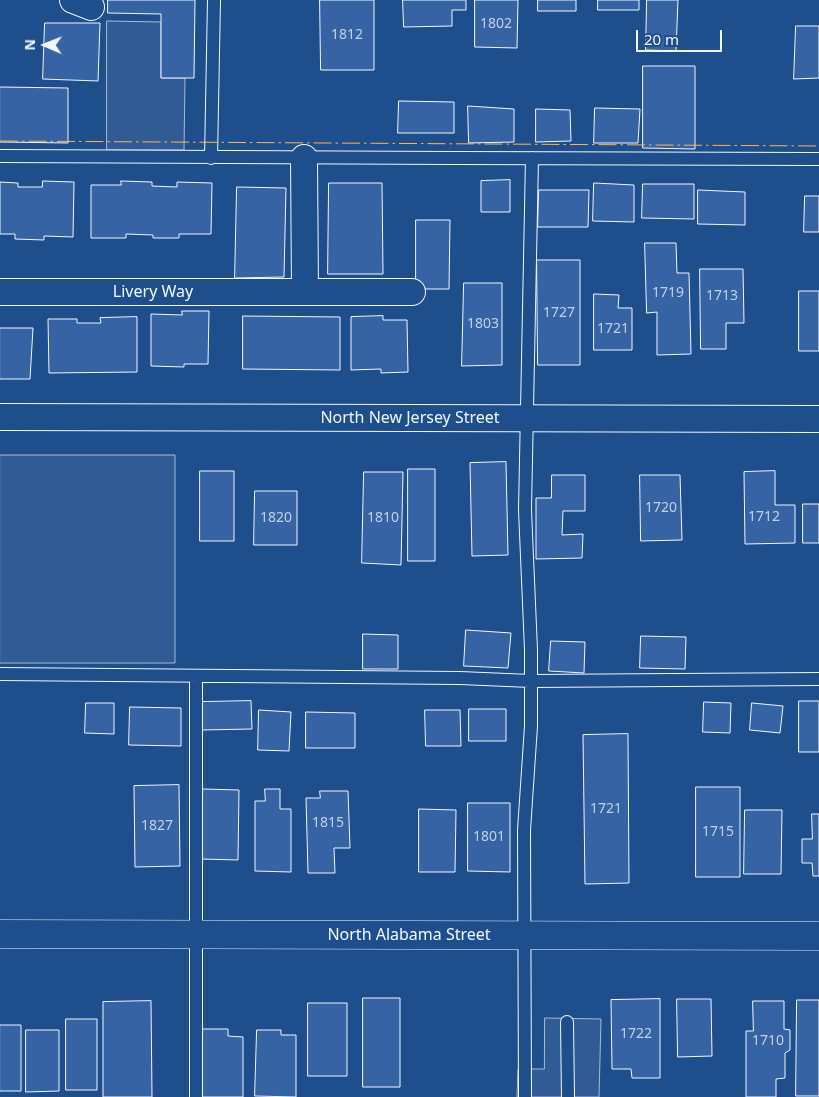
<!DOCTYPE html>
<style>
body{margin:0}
#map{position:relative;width:819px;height:1097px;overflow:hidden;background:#1f4e8c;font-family:"Noto Sans",sans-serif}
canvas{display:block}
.north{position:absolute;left:20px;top:20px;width:50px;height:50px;-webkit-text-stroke:4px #1f4e8c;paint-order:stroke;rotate:271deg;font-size:14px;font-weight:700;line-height:20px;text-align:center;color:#f2f6ff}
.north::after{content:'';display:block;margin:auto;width:18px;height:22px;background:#f2f6ff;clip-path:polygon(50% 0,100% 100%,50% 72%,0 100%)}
.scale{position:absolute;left:636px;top:30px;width:86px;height:22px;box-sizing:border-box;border:2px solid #f2f6ff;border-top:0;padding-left:6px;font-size:15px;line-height:18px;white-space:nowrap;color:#f2f6ff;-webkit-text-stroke:4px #1f4e8c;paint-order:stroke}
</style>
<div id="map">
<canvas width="819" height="1097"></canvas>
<div class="north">N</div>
<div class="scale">20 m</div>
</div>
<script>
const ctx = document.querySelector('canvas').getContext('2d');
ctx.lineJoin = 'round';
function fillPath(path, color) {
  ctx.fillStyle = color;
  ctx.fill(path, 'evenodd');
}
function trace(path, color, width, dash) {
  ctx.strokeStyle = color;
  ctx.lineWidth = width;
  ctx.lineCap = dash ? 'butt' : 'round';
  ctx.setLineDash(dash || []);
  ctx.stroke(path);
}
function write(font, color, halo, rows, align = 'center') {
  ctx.font = font + ' "Noto Sans",sans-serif';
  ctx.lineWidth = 4;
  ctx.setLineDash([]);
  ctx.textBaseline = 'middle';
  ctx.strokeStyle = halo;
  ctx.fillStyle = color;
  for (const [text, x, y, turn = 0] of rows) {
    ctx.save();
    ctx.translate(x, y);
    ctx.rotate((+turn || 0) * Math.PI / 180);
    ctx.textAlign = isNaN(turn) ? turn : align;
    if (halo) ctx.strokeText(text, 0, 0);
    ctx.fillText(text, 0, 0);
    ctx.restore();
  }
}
const built = new Path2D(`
 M107,21L161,22V78H185L184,150H107Z
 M0,455H175V663H0Z
 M545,1018L601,1019L599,1097H517L518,1069H544Z`);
fillPath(built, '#305b95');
trace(built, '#a8bbd7', 1);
const building = new Path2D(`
 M108,0H195L194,78H161V14L108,13Z
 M320,0H374V70H321Z
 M403,0H466V10H452V26L404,27Z
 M475,0H518L517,48L475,47Z
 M538,0H576V11H538Z
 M598,0H639V10H598Z
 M647,0H678L676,51L646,50Z
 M45,23H100L98,81L43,79Z
 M796,26H819V78L794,79Z
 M643,66H695V149L643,148Z
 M0,87L68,88V143L0,142Z
 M399,101L454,102V133H398Z
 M468,106L514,109V142L469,143Z
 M595,108L640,109L638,143H594Z
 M536,109L570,110L571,141L536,142Z
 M510,180V212H481V181Z
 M43,181L74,182L73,237L44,236V240L15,239V234H0V182L18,183V187H42Z
 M121,181L152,182V186L177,187V182L212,183L211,234H179V238H153V235L126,234V238H91V185H121Z
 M329,183H382L383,274H328Z
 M594,183L634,185V222L593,221Z
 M643,184H694V219L642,218Z
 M237,187L286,188L284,277L235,278Z
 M539,190H589L588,227H538Z
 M698,190L745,192V225L698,224Z
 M805,196H819V232H804Z
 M416,220H450L449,289H416Z
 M645,243H676L677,273H689L691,354L657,355V312L647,313Z
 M537,260H580V365H538Z
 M700,269H743L744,323H726V349H701Z
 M464,283H502V365L462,366Z
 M799,291H819V351H799Z
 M594,294L619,295L618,308H632V350H594Z
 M182,311H209L208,364H184V367L151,366V314L182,315Z
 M243,316L340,317V370L243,369Z
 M383,316V320H407L408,372L381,373V369L351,370V317Z
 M137,317V372L49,373L48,319H77V323H101L100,318Z
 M0,328H33L30,379H0Z
 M506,462L508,555L472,556L470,463Z
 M408,469H435V561H408Z
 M200,471H234V541H200Z
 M775,471V505H795V543L745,544L744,472Z
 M364,472H403L401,565L362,563Z
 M552,475H585V511H563L562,535L583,534L582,558L536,559V498H551Z
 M640,475H680L682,540L641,541Z
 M255,491H297V545H254Z
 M803,504H819V543H803Z
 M466,630L511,633L508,668L464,666Z
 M363,634L398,635V669H363Z
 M641,636L686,637L685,669L640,668Z
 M551,641L585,642L584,673L549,671Z
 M251,701L252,729L201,730V702Z
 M799,701H819V752H799Z
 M704,702L731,703L730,733L703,732Z
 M86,703H114V734L85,733Z
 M752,703L783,706L780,733L750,730Z
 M130,707L181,708V746L129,745Z
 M469,709H506V741H469Z
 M259,710L291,712L289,751L258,750Z
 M425,710H460L461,746H426Z
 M306,712L355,713V748H306Z
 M628,734L629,883L585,884L583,735Z
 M179,785L180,866L135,867L134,786Z
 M696,787H740V877H696Z
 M203,789L239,790L238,860L202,859Z
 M265,789H280V809H291V872L255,871V801H265Z
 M320,791H348L350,848H334L335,873H308L306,798H320Z
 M468,803H510V872L468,871Z
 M419,809L456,810L455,872H419Z
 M745,810H782L781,874H744Z
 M812,814H819V876H813L812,863H802V839H812Z
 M363,998H400V1087H363Z
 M660,999V1078H632L631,1069H612L611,1000Z
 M677,999H711L712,1056L678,1057Z
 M797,1000H819V1096H796Z
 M151,1001L152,1097H103V1002Z
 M753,1001H784V1029L790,1030V1050L785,1053V1078L776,1079V1097H746V1031H753Z
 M308,1003H347V1076H308Z
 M66,1019H97V1090H66Z
 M0,1025H21V1091H0Z
 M203,1029H228V1036L243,1037V1097H202Z
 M26,1030H59V1091L26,1092Z
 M257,1030H281V1035H296V1097L255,1096Z`);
fillPath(building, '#3563a3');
trace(building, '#f2f6ff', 1);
const service = new Path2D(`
 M0,156C273,159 546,157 819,159
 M211,158L214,0
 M0,674L460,678L531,681L819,679
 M567,1022L568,1097
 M196,1097V676
 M525,1097L524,830L531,726V650L525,510L532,158`);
const minor = new Path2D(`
 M73,0L91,7
 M304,158L305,292
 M0,292H412
 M0,417L819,419`);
const secondary = new Path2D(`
 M0,934L819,936`);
trace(service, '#f2f6ff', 14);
trace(minor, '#f2f6ff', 28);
trace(secondary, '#f2f6ff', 29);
trace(service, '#1f4e8c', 12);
trace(minor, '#1f4e8c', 26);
trace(secondary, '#1f4e8c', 28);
trace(new Path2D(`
 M0,141L819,146`), '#ffb74d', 1, [18, 4, 2.5, 4]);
write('14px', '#c3d1e8', null, [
 ["1802",496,24],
 ["1812",347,35],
 ["1719",668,293],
 ["1713",722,296],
 ["1727",559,313],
 ["1803",483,324],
 ["1721",613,329],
 ["1720",661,508],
 ["1712",764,517],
 ["1820",276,518],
 ["1810",383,518],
 ["1721",606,809],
 ["1815",328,823],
 ["1827",157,826],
 ["1715",718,832],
 ["1801",489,837],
 ["1722",636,1034],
 ["1710",768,1041]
]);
write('16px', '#f2f6ff', '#1f4e8c', [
 ["Livery Way",153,292],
 ["North New Jersey Street",410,418],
 ["North Alabama Street",409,935]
]);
</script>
